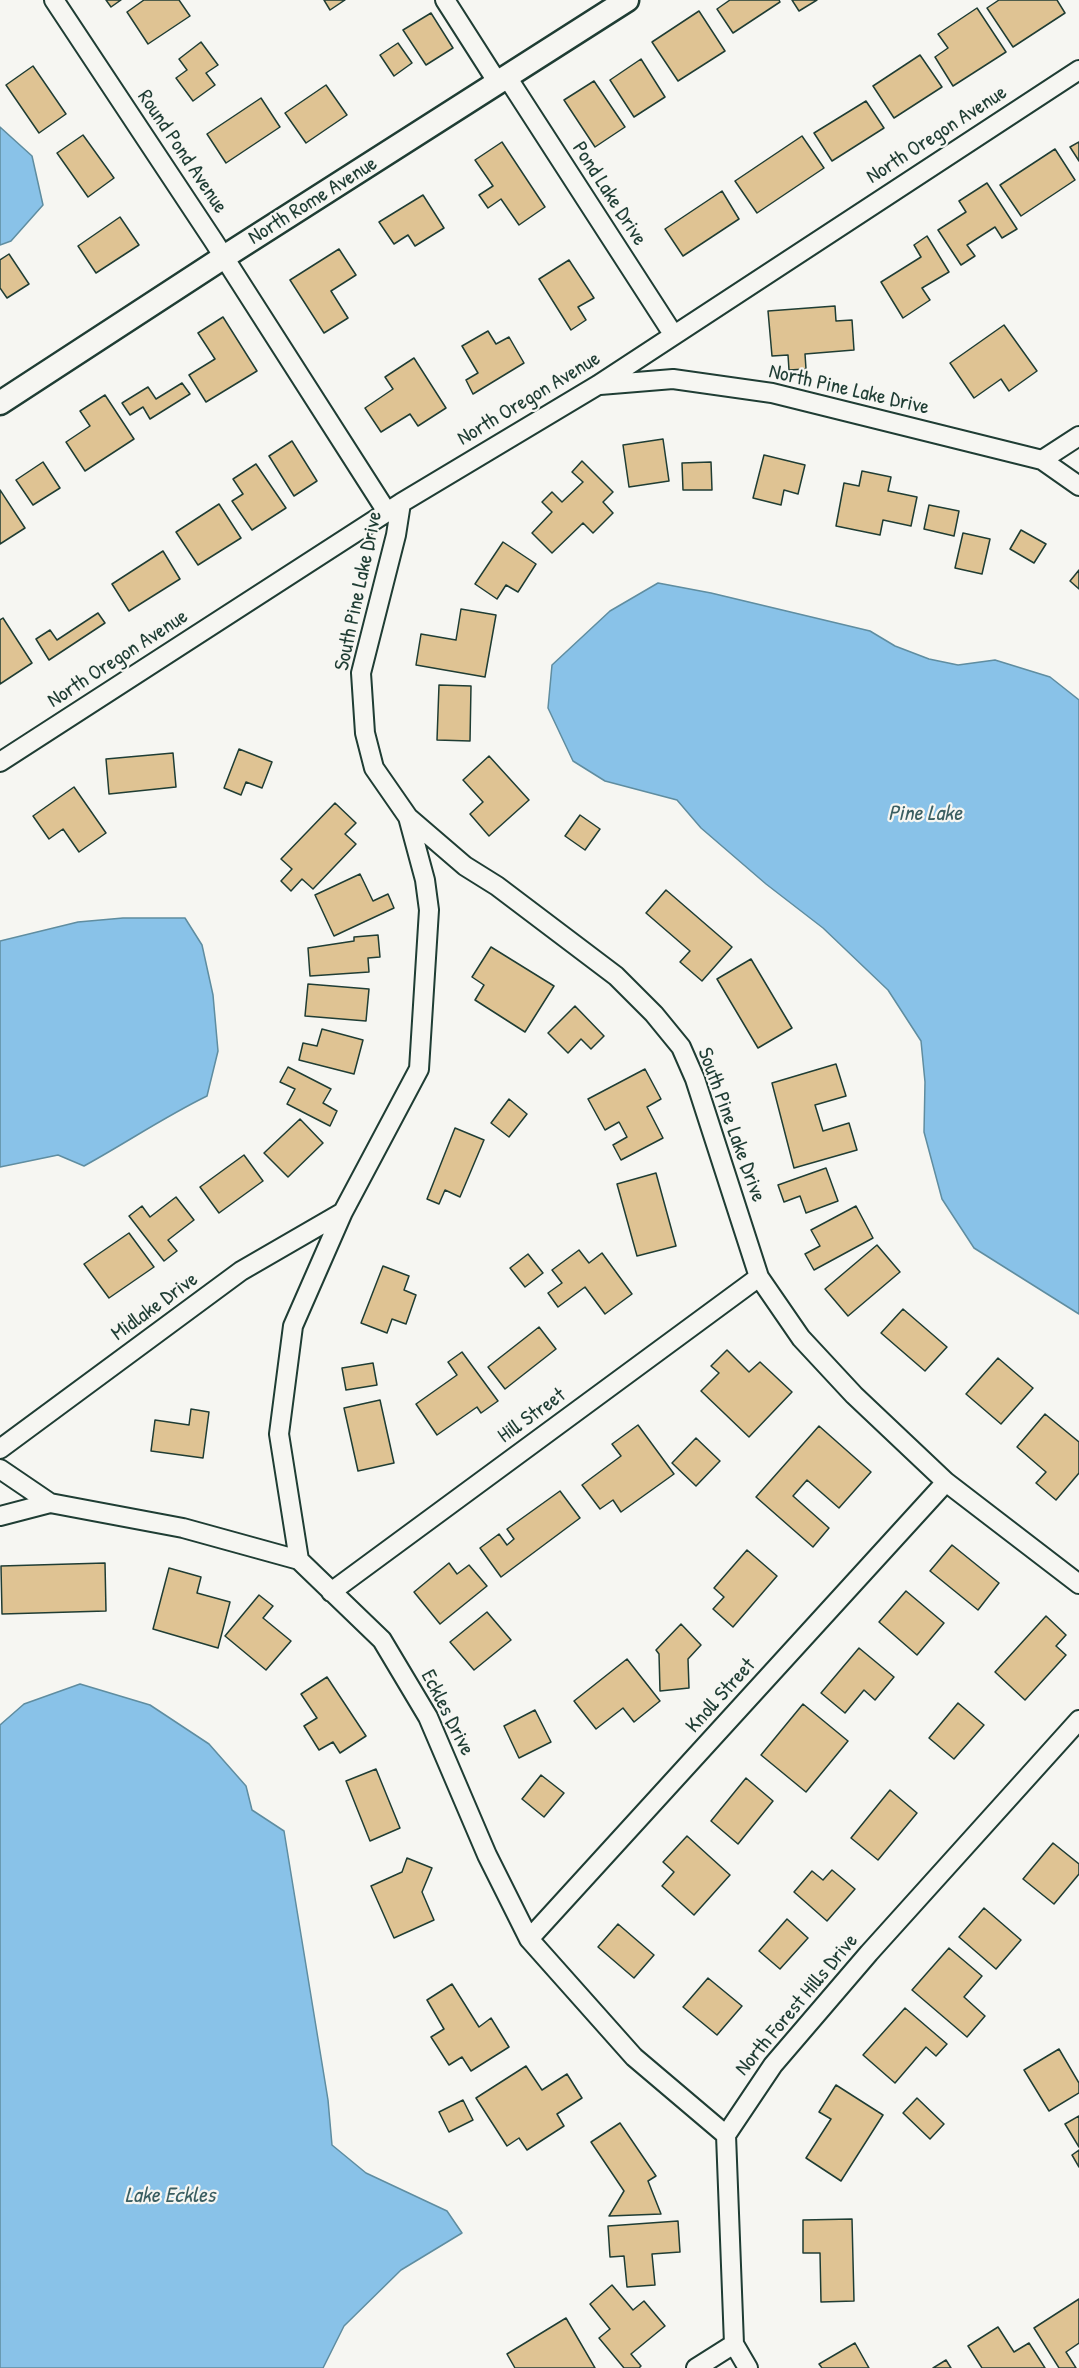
<!DOCTYPE html>
<style>
body{margin:0}
canvas{display:block;background:#f6f6f2}
</style>
<canvas width="1079" height="2368"></canvas>
<script>
const ctx = document.querySelector('canvas').getContext('2d');
ctx.lineJoin = 'round';
function fillPath(path, color) {
  ctx.fillStyle = color;
  ctx.fill(path, 'evenodd');
}
function trace(path, color, width, dash) {
  ctx.strokeStyle = color;
  ctx.lineWidth = width;
  ctx.lineCap = dash ? 'butt' : 'round';
  ctx.setLineDash(dash || []);
  ctx.stroke(path);
}
function write(font, color, halo, rows, align = 'center') {
  ctx.font = font + ' "Patrick Hand",sans-serif';
  ctx.lineWidth = 4.5;
  ctx.setLineDash([]);
  ctx.textBaseline = 'middle';
  ctx.strokeStyle = halo;
  ctx.fillStyle = color;
  for (const [text, x, y, turn = 0] of rows) {
    ctx.save();
    ctx.translate(x, y);
    ctx.rotate((+turn || 0) * Math.PI / 180);
    ctx.textAlign = isNaN(turn) ? turn : align;
    if (halo) ctx.strokeText(text, 0, 0);
    ctx.fillText(text, 0, 0);
    ctx.restore();
  }
}
const water = new Path2D(`
 M0,127L32,156L43,205L11,241L0,245Z
 M658,583L711,593L870,631L895,646L929,659L958,665L995,660L1050,677L1079,700V1314L974,1248L942,1199L924,1132L925,1082L921,1041L888,990L823,928L766,884L701,828L677,800L605,781L573,761L548,708L552,665L610,611Z
 M123,918H185L202,945L213,995L218,1051L207,1096C164,1117 126,1143 84,1166L58,1155L0,1167V941L78,922Z
 M80,1684L150,1705L209,1744L246,1786L252,1810L284,1831L328,2100L332,2145L366,2173L447,2211L462,2233L401,2270L344,2326L323,2368H0V1725L24,1704Z`);
fillPath(water, '#89c2e8');
trace(water, '#5f8da0', 1.5);
const building = new Path2D(`
 M106,0H121L111,7Z
 M144,0H179L190,16L148,44L127,12Z
 M324,0H345L330,10Z
 M730,0H779L780,2L733,33L717,9Z
 M792,0H817L799,11Z
 M999,0H1057L1065,13L1013,47L987,8Z
 M977,8L1006,52L953,86L935,57L948,48L938,34Z
 M699,11L725,51L678,81L652,42Z
 M431,13L453,48L426,65L403,30Z
 M201,42L218,65L206,73L215,85L193,101L176,78L187,70L179,59Z
 M398,43L412,63L394,76L380,55Z
 M920,55L942,87L894,118L873,86Z
 M641,59L665,97L634,117L610,80Z
 M33,66L66,114L39,133L6,85Z
 M594,81L625,127L595,147L564,100Z
 M326,85L347,115L306,143L285,113Z
 M261,98L280,127L226,163L207,134Z
 M866,101L884,128L832,161L814,133Z
 M83,135L114,178L88,197L57,153Z
 M802,136L824,168L757,213L735,181Z
 M502,142L545,207L519,225L501,199L488,208L479,195L493,186L475,160Z
 M1079,142V161L1070,147Z
 M1055,149L1075,180L1021,216L1000,185Z
 M987,183L1017,229L1002,238L995,227L967,245L975,256L961,265L938,230L966,212L959,201Z
 M722,191L739,219L683,256L665,229Z
 M423,195L444,228L415,246L408,235L394,244L379,222Z
 M120,217L139,245L96,273L78,246Z
 M927,236L949,272L922,288L930,300L903,318L881,282L921,257L914,245Z
 M339,249L356,275L331,291L348,318L324,333L290,280Z
 M9,254L29,284L7,298L0,288V260Z
 M569,260L594,298L578,307L586,320L571,330L539,279Z
 M835,306L836,321L852,320L854,350L805,354L806,369L789,370L788,355L772,356L768,311Z
 M223,317L257,371L206,402L189,375L215,359L198,333Z
 M1004,325L1037,371L1009,391L1001,379L974,398L950,363Z
 M488,331L496,344L509,337L524,363L473,394L466,380L478,373L462,346Z
 M414,358L446,408L418,426L410,414L381,432L365,408L393,389L385,377Z
 M182,383L190,394L150,419L143,407L130,415L122,403L148,387L156,399Z
 M105,395L134,439L85,471L66,442L90,426L80,411Z
 M663,439L669,481L629,487L623,445Z
 M292,441L317,481L294,496L269,456Z
 M764,455L805,465L798,494L784,490L781,505L753,498Z
 M582,461L613,492L603,502L613,513L593,533L583,523L552,553L532,533L552,512L542,502L552,492L562,502L583,482L572,472Z
 M43,462L60,488L33,505L16,480Z
 M711,462L712,490H683L682,463Z
 M256,464L286,508L252,530L232,501L243,494L233,479Z
 M862,471L891,477L888,491L917,497L911,526L883,520L880,535L836,526L844,483L859,486Z
 M0,490L25,528L0,544Z
 M219,504L241,538L198,565L176,532Z
 M929,505L959,511L954,536L924,529Z
 M1021,530L1046,544L1034,563L1010,549Z
 M963,533L990,539L982,574L955,568Z
 M503,542L536,564L518,592L506,585L497,599L475,584Z
 M163,551L180,579L129,611L112,584Z
 M1079,570V589L1070,581Z
 M461,609L496,615L485,677L416,665L421,634L456,640Z
 M98,613L105,623L49,660L36,639L50,630L57,640Z
 M3,618L32,663L0,684V620Z
 M439,685L471,686L470,741L437,740Z
 M239,749L272,762L262,788L246,782L241,795L224,788Z
 M173,753L176,787L109,794L106,759Z
 M489,756L529,800L489,836L470,814L483,802L463,780Z
 M74,787L106,833L79,852L63,829L49,839L33,816Z
 M335,803L356,823L345,834L356,844L313,889L302,879L291,891L281,881L292,869L281,859Z
 M580,815L600,829L585,850L565,836Z
 M360,874L373,901L388,894L394,908L334,936L315,895Z
 M666,890L732,947L702,981L680,962L690,951L646,913Z
 M378,935L380,957L368,958L369,972L310,976L308,948L354,941V937Z
 M491,947L554,986L525,1032L475,1000L484,985L472,977Z
 M751,959L792,1028L758,1048L717,979Z
 M308,984L369,989L366,1021L305,1016Z
 M575,1006L604,1036L591,1049L581,1039L568,1053L548,1033Z
 M322,1029L363,1040L354,1074L299,1060L303,1043L317,1046Z
 M836,1064L846,1096L815,1105L823,1131L849,1123L857,1150L794,1168L772,1083Z
 M288,1067L331,1089L323,1103L337,1111L330,1126L287,1104L295,1089L280,1082Z
 M645,1069L661,1099L647,1107L663,1138L621,1160L613,1145L627,1137L619,1122L605,1130L588,1099Z
 M509,1099L527,1114L509,1137L491,1123Z
 M300,1119L323,1143L288,1177L264,1153Z
 M455,1128L484,1140L460,1197L445,1190L439,1204L427,1199Z
 M244,1155L263,1181L219,1213L200,1187Z
 M826,1168L838,1201L806,1213L800,1196L784,1202L778,1185Z
 M656,1173L676,1246L637,1256L617,1184Z
 M176,1197L194,1220L168,1240L177,1251L164,1261L129,1216L142,1206L150,1217Z
 M856,1206L873,1238L814,1270L805,1254L820,1246L811,1230Z
 M129,1233L154,1267L109,1298L84,1264Z
 M877,1245L900,1272L848,1316L825,1289Z
 M579,1250L589,1263L602,1253L632,1294L605,1314L585,1287L558,1307L548,1293L562,1283L552,1270Z
 M528,1254L543,1273L525,1287L510,1268Z
 M383,1266L409,1276L404,1290L416,1295L406,1324L392,1319L387,1333L361,1323Z
 M903,1309L947,1347L925,1371L881,1333Z
 M539,1327L556,1349L505,1389L488,1367Z
 M727,1350L749,1372L760,1362L792,1392L749,1437L701,1391L719,1373L711,1366Z
 M462,1352L498,1401L481,1413L477,1407L437,1435L416,1404L457,1375L448,1362Z
 M998,1358L1033,1388L1001,1424L966,1394Z
 M373,1363L377,1385L346,1390L342,1368Z
 M380,1400L394,1463L358,1471L344,1408Z
 M191,1409L209,1412L203,1458L151,1451L155,1420L189,1425Z
 M1045,1414L1079,1442V1473L1056,1500L1036,1483L1046,1472L1017,1447Z
 M638,1425L674,1474L621,1512L613,1500L600,1509L582,1485L621,1456L612,1444Z
 M819,1426L871,1472L839,1508L807,1480L793,1496L829,1528L813,1547L756,1497Z
 M696,1438L720,1461L696,1486L672,1463Z
 M560,1491L580,1518L501,1577L480,1548L499,1534L507,1545L514,1539L507,1529Z
 M952,1545L999,1583L978,1610L930,1571Z
 M747,1550L777,1576L733,1627L713,1609L724,1597L714,1588Z
 M105,1563L106,1611L2,1614L1,1566Z
 M449,1563L457,1574L469,1565L487,1586L440,1624L414,1592Z
 M169,1568L201,1577L197,1593L230,1602L218,1648L153,1629Z
 M906,1591L944,1623L917,1655L879,1622Z
 M259,1595L273,1606L263,1618L291,1641L266,1670L225,1636Z
 M487,1612L511,1640L474,1670L450,1642Z
 M1046,1616L1066,1635L1056,1646L1066,1655L1025,1700L995,1672Z
 M681,1624L701,1645L688,1659L689,1688L660,1691L659,1654L656,1650Z
 M859,1648L894,1677L875,1700L864,1690L845,1713L821,1693Z
 M627,1659L660,1701L634,1722L623,1708L596,1729L574,1701Z
 M327,1677L366,1736L340,1753L333,1742L319,1750L304,1726L317,1718L301,1694Z
 M958,1703L984,1725L954,1759L929,1738Z
 M803,1704L848,1741L806,1792L761,1755Z
 M535,1710L551,1742L519,1758L504,1726Z
 M376,1769L400,1828L370,1841L346,1781Z
 M541,1775L564,1793L544,1817L522,1799Z
 M746,1778L773,1801L738,1844L711,1821Z
 M890,1790L917,1813L878,1860L851,1838Z
 M687,1836L730,1875L694,1915L662,1886L674,1872L663,1862Z
 M1053,1843L1079,1864V1874L1054,1904L1023,1879Z
 M407,1858L432,1868L422,1892L434,1920L394,1938L371,1886L402,1872Z
 M832,1870L855,1889L827,1921L794,1892L812,1871L823,1880Z
 M984,1908L1021,1940L996,1969L959,1937Z
 M787,1919L808,1938L780,1969L759,1951Z
 M618,1924L654,1955L634,1978L598,1947Z
 M949,1948L982,1976L964,1997L985,2016L967,2037L912,1990Z
 M708,1978L742,2006L717,2035L683,2007Z
 M452,1984L479,2027L491,2018L509,2047L471,2071L462,2057L449,2065L431,2037L444,2029L427,2000Z
 M905,2008L947,2044L936,2056L926,2047L895,2083L863,2055Z
 M1059,2049L1079,2083V2093L1049,2111L1024,2070Z
 M526,2066L542,2090L567,2074L582,2098L557,2114L564,2126L527,2150L519,2138L507,2146L476,2098Z
 M836,2085L883,2115L841,2181L806,2158L831,2119L819,2112Z
 M917,2098L944,2124L930,2139L903,2113Z
 M463,2100L473,2120L449,2132L439,2112Z
 M1079,2116V2147L1065,2124Z
 M620,2123L656,2176L648,2181L661,2214L609,2216L624,2191L591,2142Z
 M1079,2150V2167L1072,2155Z
 M852,2219L854,2301L821,2302L820,2253H803V2220Z
 M678,2221L680,2252L652,2254L655,2285L627,2287L624,2256L610,2257L608,2226Z
 M612,2285L633,2310L644,2301L665,2326L631,2354L641,2366L639,2368H624L599,2338L610,2329L590,2304Z
 M1079,2299V2343L1066,2352L1076,2368H1059L1034,2328Z
 M566,2318L595,2368H515L507,2354Z
 M998,2327L1014,2352L1029,2343L1045,2368H982L968,2346Z
 M855,2343L869,2368H822L819,2364Z
 M946,2360L951,2368H933Z`);
fillPath(building, '#dfc393');
trace(building, '#1f3d34', 1.5);
const minor = new Path2D(`
 M54,0L213,240L387,512
 M445,0L498,83
 M507,77L673,334
 M600,385L673,379L772,393L1042,460L1079,486
 M1042,460L1079,436
 M401,503L396,535L361,673L365,733L374,768L408,817L465,866L497,886L616,976L654,1014L681,1047L695,1079L759,1277L801,1338L854,1395L946,1482L1079,1584
 M0,762L401,503L598,385L1079,70
 M0,1449L241,1271L343,1212
 M0,1469L50,1503
 M0,1516L50,1503L183,1528L299,1560L382,1640L428,1717L487,1855L529,1939L634,2057L726,2135
 M299,1560L279,1434L293,1326L343,1212L419,1069L429,910L425,880L408,817
 M331,1592L759,1277
 M529,1939L946,1482
 M734,2344L748,2368
 M696,2368L734,2344L726,2135L773,2065L869,1953L1079,1720`);
const tertiary = new Path2D(`
 M0,403L224,257L627,0`);
trace(minor, '#1f3d34', 22);
trace(tertiary, '#1f3d34', 27);
trace(minor, '#f6f6f2', 18);
trace(tertiary, '#f6f6f2', 22);
write('21px', '#1f3d34', '#f6f6f2', [
 ["North Oregon Avenue",937,135,-33],
 ["Round Pond Avenue",182,152,56],
 ["Pond Lake Drive",609,194,57],
 ["North Rome Avenue",313,201,-32],
 ["North Pine Lake Drive",849,390,13],
 ["North Oregon Avenue",529,399,-31],
 ["South Pine Lake Drive",359,591,-78],
 ["North Oregon Avenue",118,659,-33],
 ["South Pine Lake Drive",731,1125,70],
 ["Midlake Drive",155,1307,-36],
 ["Hill Street",532,1416,-36],
 ["Knoll Street",721,1696,-48],
 ["Eckles Drive",447,1713,63],
 ["North Forest Hills Drive",797,2005,-50]
]);
write('italic 22px', '#3a5e61', '#f6f6f2', [
 ["Pine Lake",925,814],
 ["Lake Eckles",170,2196]
]);
</script>
